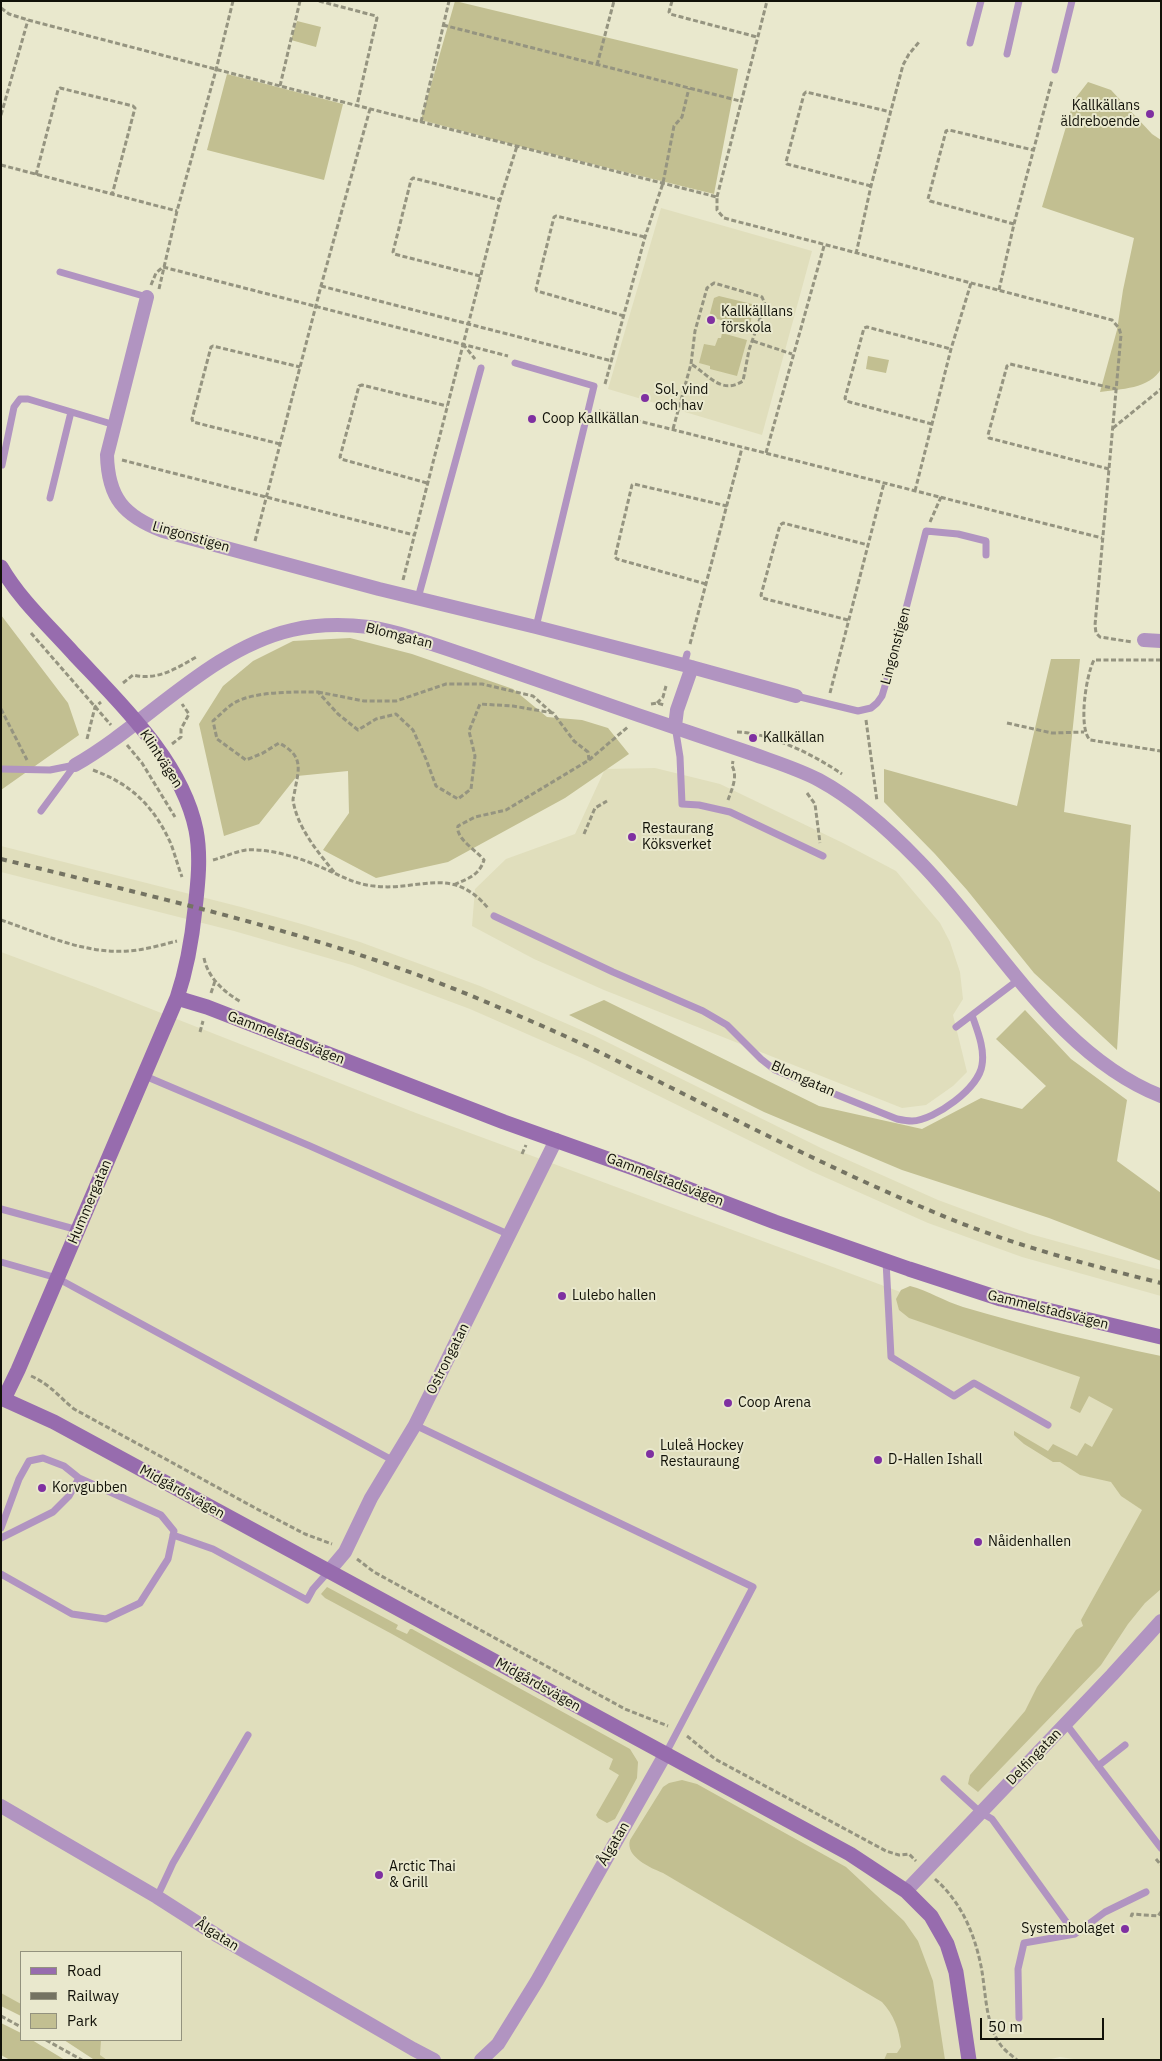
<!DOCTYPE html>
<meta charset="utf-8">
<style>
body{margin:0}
#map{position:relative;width:1162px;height:2061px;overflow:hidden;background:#e9e8cd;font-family:"IBM Plex Sans",sans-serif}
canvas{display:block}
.frame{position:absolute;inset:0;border:2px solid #111108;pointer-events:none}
.legend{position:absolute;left:20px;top:1951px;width:162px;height:90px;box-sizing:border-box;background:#e9e8cd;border:1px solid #93927e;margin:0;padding:6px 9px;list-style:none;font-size:15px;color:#111108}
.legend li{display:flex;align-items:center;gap:10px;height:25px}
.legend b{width:25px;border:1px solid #93927e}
.scale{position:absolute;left:980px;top:2018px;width:124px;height:22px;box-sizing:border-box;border:2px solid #111108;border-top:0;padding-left:6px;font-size:15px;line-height:18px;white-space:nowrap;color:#111108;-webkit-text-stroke:4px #e9e8cd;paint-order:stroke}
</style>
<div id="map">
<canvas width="1162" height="2061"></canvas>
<div class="frame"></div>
<ul class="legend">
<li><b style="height:6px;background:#976cae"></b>Road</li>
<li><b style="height:6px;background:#747362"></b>Railway</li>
<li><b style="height:14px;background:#c2bf91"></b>Park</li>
</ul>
<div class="scale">50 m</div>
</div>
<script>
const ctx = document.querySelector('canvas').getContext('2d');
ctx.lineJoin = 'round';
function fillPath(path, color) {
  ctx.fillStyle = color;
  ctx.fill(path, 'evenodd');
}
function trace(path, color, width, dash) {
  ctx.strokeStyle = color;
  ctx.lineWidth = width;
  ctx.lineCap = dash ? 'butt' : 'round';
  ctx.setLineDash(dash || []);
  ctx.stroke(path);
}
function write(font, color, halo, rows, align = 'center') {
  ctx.font = font + ' "IBM Plex Sans",sans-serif';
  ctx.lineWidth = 4;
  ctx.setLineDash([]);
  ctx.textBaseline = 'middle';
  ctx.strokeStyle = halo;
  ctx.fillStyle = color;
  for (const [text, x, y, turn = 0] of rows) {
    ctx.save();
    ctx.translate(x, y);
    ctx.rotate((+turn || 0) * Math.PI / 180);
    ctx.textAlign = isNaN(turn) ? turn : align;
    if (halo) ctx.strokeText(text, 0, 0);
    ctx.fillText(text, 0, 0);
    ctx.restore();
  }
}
fillPath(new Path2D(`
 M661,208L812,251L762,435L608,389Z
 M655,768L720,784L843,843L896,871L940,923L950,942L960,972L963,999L953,1015L967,1072L953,1086L926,1105L902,1108L604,990L534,959L472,926L475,889L506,859L575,834L605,769Z
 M1,846L241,907L305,925L360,942L480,986L595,1036L821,1148L938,1200L1030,1234L1161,1270V1296L1022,1257L928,1223L811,1171L584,1059L470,1009L395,981L352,965L234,931L1,872Z
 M1,952L95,987L416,1113L941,1307L1161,1366V2060H1080L1060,2057L1046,2060H104L71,2040H181V1952H21V2010L1,1999Z`), '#e0debc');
fillPath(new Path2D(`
 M455,1L738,69L714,194L515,145L421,120Z
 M297,21L321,27L316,47L291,40Z
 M227,74L343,104L324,180L207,150Z
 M1088,82L1111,90L1152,134L1161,140V369C1150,389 1120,389 1100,392L1117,330L1123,290L1134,238L1042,207L1074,100Z
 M719,296L752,304L754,308L750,324L745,326L713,318L710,313L714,298Z
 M722,333L747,340L737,376L710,369V366L699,363L704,344L715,346L718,338H721Z
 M868,356L889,360L886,373L866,369Z
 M1,615L68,703L79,735L1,790Z
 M350,638L412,654L513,689L547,717L582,720L608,728L629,754L565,798L448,862L376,878L323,850L349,813L348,771L297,776L259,824L224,836L199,724L223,686L253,661L293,641Z
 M1051,659H1080L1064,812L1131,825L1117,1050L1034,973L967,890L935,854L884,802V769L1017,806Z
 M604,1000L819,1106L922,1129L981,1098L1022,1109L1046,1086L996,1039L1025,1010L1071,1059L1127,1100L1117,1161L1161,1193V1261L1049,1218L902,1170L764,1112L569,1015Z
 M910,1286C929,1291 944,1301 963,1307C1028,1326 1094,1342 1161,1356V1589L1145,1603L1128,1624L1101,1665L978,1792L968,1784L970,1775L1025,1711L1037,1687L1076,1630L1083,1626L1081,1620L1142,1510L1121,1496L1111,1482L1080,1475L1060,1462H1053L1024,1444L1014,1435V1431L1048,1451L1053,1444L1077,1456L1085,1443L1092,1447L1113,1409L1089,1396L1080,1413L1070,1408L1080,1377L909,1318L899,1310L896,1299L901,1290Z
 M327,1587L398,1625L396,1629L407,1634L410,1629H412L630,1749L638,1762L637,1778L615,1819L607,1823L598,1818L596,1815L619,1775L609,1769L613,1759L392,1634L325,1598L321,1594Z
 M682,1780L697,1784L846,1867L904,1921L918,1941L933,1981L945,2060H884L887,2053H897L901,2047C899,2029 894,2015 882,2002L663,1873C651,1868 625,1857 630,1840L663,1787L669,1783Z
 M1,1993L21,2004V2016L1,2006Z
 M1,2023L21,2033V2040H32L65,2060H10L1,2055Z
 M64,2040H101L100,2055L107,2060L93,2059Z`), '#c2bf91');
trace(new Path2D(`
 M319,1L376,16L377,18L357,105
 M672,1L669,12L670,14L757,37
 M1,8L9,14L28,20L280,86L717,197V210L724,218L1112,320L1119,328L1121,335L1095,625L1096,633L1100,637L1132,642
 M443,25L740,101
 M597,65L614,1
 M280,86L300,1
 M1,115L28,20
 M421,122L449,1
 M1,165L177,211
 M36,175L58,90L60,88L133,106L135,108L112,195
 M871,186L787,164L786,162L804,94L806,92L891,112
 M717,197L767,1
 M1014,224L930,201L928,199L946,131L949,130L1033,150
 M856,254L871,186L903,65L909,54L919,42
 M480,276L394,254L393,252L411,180L413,178L500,200
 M151,285L156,273L163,267L508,356
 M321,286L612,361
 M159,289L177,211L216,70L233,1
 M999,290L1014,224L1052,80
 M624,316L537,291L536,289L554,217L556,216L645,237
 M753,341L792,354
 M463,344L475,359
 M605,384L645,237L663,183L674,126L682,117L689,88
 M599,411L1102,538
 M932,424L846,401L845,398L864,328L867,327L951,349
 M1113,428L1161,389
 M673,429L691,364L695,331L707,288L714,283L762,297L765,304L749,350L743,381C721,395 709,375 691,364
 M280,444L193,422L192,419L211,347L213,346L300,367
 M766,453L824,246
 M122,460L414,535
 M1109,469L989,438L988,435L1007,366L1010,364L1116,389
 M427,483L341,459L340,457L359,386L362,385L447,406
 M915,491L951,349L971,283
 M930,522L941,497
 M255,541L321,286L370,109
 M403,580L500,200L517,146
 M706,584L617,559L615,557L632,485L634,484L727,506
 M848,620L762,598L761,595L780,525L783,523L868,545
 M31,633L111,725
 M690,644L742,448
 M1161,660H1094C1086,675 1078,728 1090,740L1161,751
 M123,683L133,675C158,681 177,668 198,656
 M318,692L364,701H396L446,684H482L533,696L552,713
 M830,693L884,483
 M657,703L663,697L666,686
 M651,704L657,703L664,705
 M1,709L27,760
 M866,720L877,801
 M1007,723L1052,733L1084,732
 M737,732C771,733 814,755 842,774
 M87,739L95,707L101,702
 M172,744L181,737V729L189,714L182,704
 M127,745L142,763L175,817
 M589,760L629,726
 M93,770C131,784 154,806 171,844C175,855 178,866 182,877
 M807,793L815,804L820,843
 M728,800C732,789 738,776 732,766L733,761
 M584,834L595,808L607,801
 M213,860C224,857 234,852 246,850C274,848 309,861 334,873C347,879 360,885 374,886C418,892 451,864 488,908
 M334,872C317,851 297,827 293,800C293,797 295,792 295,789C300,766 302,755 279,743L263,753L246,760L217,739L213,721C220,715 226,708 234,703C254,691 295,692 318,692L338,714L358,730L376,719L396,714L413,730L426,759L436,786L458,799L471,789L475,756L469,731L480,704L513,706L553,713L574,741L588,752L589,760L506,810L475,817L458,826C455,838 477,851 484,860C479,876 467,879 453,885
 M1,920C42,934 84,954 128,951C145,950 161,945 177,941
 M204,958C208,978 224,992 241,1002
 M211,993L215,981
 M200,1032L203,1021
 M522,1154L526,1145
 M31,1376C51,1385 58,1396 74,1409L257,1509L305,1534L332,1544
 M357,1559L374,1572L625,1709L668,1726
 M687,1736L715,1759L886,1851L899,1855L909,1854L916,1861
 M1156,1859L1161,1865
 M935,1879C961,1902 974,1932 981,1966C986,1991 985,2023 1000,2044C1004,2050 1011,2055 1017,2060
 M1131,1917L1132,1914L1158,1916L1161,1912
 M1,2016L21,2027
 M46,2040L82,2060`), '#959480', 3, [5, 2.5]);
trace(new Path2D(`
 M970,43L981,1
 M1007,54L1019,1
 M1055,70L1072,1
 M60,272L147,297
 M515,363L594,386L536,627
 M2,465L14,407L20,399H28L115,425
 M50,498L71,412
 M418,598L481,368
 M684,665L687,654
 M796,696L858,711L871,708L877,703L882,696L893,659L926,531L958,534L986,541V555
 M675,726L680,757L682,804L699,805L730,812L823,856
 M1,769L50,770L75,765
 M41,811L75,765
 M494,916L613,972L703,1011L727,1025L761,1059L775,1070L897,1119C902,1120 907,1121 912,1121C935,1120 979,1088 982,1065C985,1048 977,1030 972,1015
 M956,1027L1018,980
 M145,1076L310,1146L510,1235
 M1,1209L78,1230
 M886,1261L891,1357L954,1396L974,1383L1048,1425
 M1,1262L57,1278L394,1461
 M415,1425L753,1587L666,1753
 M1,1528L19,1479L29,1461L43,1458L64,1466L79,1478L69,1496L53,1512L1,1538
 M173,1535L213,1549L307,1600L313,1589L329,1571
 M1,1574L72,1614L106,1619L140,1603L168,1559L174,1531L161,1515L79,1478
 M1066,1724L1161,1848
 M1098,1766L1125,1745
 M944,1779L980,1812L992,1819L1075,1934
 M157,1897L173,1863L248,1735
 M1019,2018L1018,1969L1024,1943L1075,1934L1105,1912L1146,1892`), '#b194c1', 7);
trace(new Path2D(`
 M147,297L107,455C108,498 124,516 163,531L379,589L536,627L684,665L796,696
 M1144,640L1161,641
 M675,726L677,710L692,667
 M75,765C147,724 210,649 292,630C318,624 343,624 369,627C405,633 440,647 474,658C529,677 583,696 638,715C676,728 715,741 753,754C775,762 798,769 819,780C856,800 890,831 919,861C995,938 1055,1054 1161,1096
 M329,1571L345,1552L371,1498L415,1425L556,1140
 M1,1806L157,1897L218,1936L413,2049L434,2060
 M906,1891L1112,1675L1161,1621
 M481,2060L498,2044L537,1981L666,1753`), '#b194c1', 14);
trace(new Path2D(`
 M1,567C20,600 49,626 74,654C120,703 182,761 196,830C201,856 198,883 195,909C192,939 187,968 177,998L18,1370L4,1399
 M177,998L207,1007L504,1122L636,1169L775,1222L909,1269L1001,1299L1161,1337
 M1,1398L54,1422L850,1854L906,1891L931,1916L947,1944L956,1972L969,2060`), '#976cae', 15);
trace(new Path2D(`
 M1,859C162,899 326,935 479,999C517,1015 555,1031 593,1049C714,1108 833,1172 958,1222C1024,1248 1093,1266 1161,1283`), '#747362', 4, [6, 6]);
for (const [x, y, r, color] of [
 [1150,114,5,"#7f30a1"],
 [711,320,5,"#7f30a1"],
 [645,398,5,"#7f30a1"],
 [532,419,5,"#7f30a1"],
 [753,738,5,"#7f30a1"],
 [632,837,5,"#7f30a1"],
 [562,1296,5,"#7f30a1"],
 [728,1403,5,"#7f30a1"],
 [650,1454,5,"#7f30a1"],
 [878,1460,5,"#7f30a1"],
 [42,1488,5,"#7f30a1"],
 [978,1542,5,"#7f30a1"],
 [379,1875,5,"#7f30a1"],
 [1125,1929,5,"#7f30a1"]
]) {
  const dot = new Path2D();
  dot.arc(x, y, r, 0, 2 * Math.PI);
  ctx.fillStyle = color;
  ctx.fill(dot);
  trace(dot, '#e9e8cd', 2);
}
write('14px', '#111108', '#e9e8cd', [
 ["Kallkällans",1140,106,"right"],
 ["äldreboende",1140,122,"right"],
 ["Kallkälllans",721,312],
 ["förskola",721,328],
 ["Sol, vind",655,390],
 ["och hav",655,406],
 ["Coop Kallkällan",542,419],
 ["Kallkällan",763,738],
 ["Restaurang",642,829],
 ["Köksverket",642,845],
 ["Lulebo hallen",572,1296],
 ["Coop Arena",738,1403],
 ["Luleå Hockey",660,1446],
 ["Restauraung",660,1462],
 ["D-Hallen Ishall",888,1460],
 ["Korvgubben",52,1488],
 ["Nåidenhallen",988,1542],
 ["Arctic Thai",389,1867],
 ["& Grill",389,1883],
 ["Systembolaget",1115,1929,"right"]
], 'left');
write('14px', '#111108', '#e9e8cd', [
 ["Lingonstigen",191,537,16],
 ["Blomgatan",399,636,14],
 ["Lingonstigen",896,646,-75],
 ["Klintvägen",161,759,57],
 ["Gammelstadsvägen",286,1038,21],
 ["Blomgatan",803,1079,24],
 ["Gammelstadsvägen",665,1180,21],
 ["Hummergatan",90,1202,-67],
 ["Gammelstadsvägen",1048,1310,14],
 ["Ostrongatan",448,1359,-63],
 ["Midgårdsvägen",182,1492,29],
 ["Midgårdsvägen",538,1685,29],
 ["Delfingatan",1034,1757,-46],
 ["Ålgatan",614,1844,-60],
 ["Ålgatan",217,1935,32]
]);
</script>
